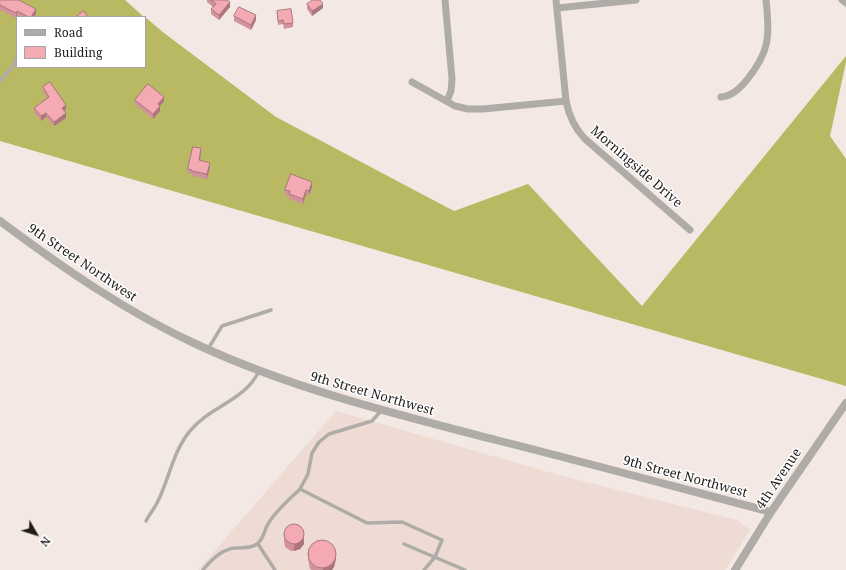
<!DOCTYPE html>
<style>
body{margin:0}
#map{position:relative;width:846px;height:570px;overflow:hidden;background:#f3e8e3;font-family:"Noto Serif",serif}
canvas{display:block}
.legend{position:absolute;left:16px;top:16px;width:130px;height:52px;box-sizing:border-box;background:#fff;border:1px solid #a6a4a4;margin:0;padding:5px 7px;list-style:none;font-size:12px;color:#211c1b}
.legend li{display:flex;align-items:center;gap:8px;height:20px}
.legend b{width:20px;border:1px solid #a6a4a4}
.north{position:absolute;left:16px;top:514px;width:40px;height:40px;-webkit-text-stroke:3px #fff;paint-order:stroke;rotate:129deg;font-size:11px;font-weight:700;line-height:16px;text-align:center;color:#211c1b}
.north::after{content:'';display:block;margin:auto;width:14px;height:18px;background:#211c1b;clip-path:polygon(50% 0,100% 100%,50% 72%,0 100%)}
</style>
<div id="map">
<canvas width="846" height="570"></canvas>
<ul class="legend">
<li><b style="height:5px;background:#afaca8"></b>Road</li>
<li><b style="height:11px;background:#f4aab3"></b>Building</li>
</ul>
<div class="north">N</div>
</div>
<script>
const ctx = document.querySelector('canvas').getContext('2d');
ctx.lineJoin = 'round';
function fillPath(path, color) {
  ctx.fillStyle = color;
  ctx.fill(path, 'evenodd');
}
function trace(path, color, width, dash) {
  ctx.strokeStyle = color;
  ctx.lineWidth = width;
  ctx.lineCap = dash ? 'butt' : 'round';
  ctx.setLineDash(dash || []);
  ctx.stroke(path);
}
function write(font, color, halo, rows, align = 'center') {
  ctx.font = font + ' "Noto Serif",serif';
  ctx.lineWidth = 3;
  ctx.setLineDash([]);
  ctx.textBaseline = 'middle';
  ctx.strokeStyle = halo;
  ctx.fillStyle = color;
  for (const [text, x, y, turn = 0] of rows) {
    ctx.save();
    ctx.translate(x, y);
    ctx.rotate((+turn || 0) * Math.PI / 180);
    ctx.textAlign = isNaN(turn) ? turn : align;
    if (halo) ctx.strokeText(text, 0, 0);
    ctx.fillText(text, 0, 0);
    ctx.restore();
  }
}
fillPath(new Path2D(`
 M336,411L562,476L737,520L750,530L725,570H198Z`), '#eedbd3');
fillPath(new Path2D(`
 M0,0H125L144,17H17V67H145V17L164,33L276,117L454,211L528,184L642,306L846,56V62L830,136L846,159V386L0,141Z`), '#b8b962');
trace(new Path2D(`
 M0,81L13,66L17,58
 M208,349L222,326L271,310
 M300,489L308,474L312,453L319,442L329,434L372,421L381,411
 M146,521C149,515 154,509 157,503C169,480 173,451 190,431C210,406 245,401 259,371
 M258,544L275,570
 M404,544L465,570
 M203,570C211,560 222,549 235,548C243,547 250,549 257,544C263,540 264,532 267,526C274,512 289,500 300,489L367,523L402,522L442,540L435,557L424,570`), '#afaca8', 3.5);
trace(new Path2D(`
 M445,0L452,79L451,91L447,101
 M556,0L566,101C569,116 574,127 584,138L690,230
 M842,0L846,3
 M557,8L636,0
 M412,82L455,106L468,109H483L566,101
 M721,97C732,96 739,89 746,81C770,52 770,36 766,0`), '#afaca8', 7);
trace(new Path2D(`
 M0,221C63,268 126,312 198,345C293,389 395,414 496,440C588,463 679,488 771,512
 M735,570L771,512L846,403`), '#afaca8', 8);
fillPath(new Path2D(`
 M0,0L36,14L34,17H20L17,15L16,18L0,10Z
 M207,0H227L230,7L219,20L211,14V9L213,7L207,2Z
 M307,4L323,8L312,16L307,9Z
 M277,11L293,23V27L284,29L283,24L278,25Z
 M234,16L256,20L251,30L234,21Z
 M43,87L66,109L64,111L66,118L54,126L46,117L41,121L34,112V108L47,98L43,91Z
 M135,100L164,101L160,106V111L153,119L135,104Z
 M201,153L200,160L210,167L207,179L192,176V174L188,173V169Z
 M312,187L309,195L306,194L303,204L289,199V196L285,195V190Z
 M284,534L304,544L300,549L294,551H291L285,547L284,541Z
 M308,553L336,559L334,567L332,570H312L310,569L308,559Z`), '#d2929a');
fillPath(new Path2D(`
 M230,2V7L219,20V15Z
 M323,4V8L312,16V11Z
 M36,9V14L34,17H31Z
 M17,11V15L16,18V13Z
 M256,15V20L251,30V25Z
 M164,97V101L160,106V111L153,119V114L158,104Z
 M66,105V109L62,112V108Z
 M46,113V117L41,121V116Z
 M66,113V118L54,126V122Z
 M201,148V153L199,165V160Z
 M210,163V167L207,179V174Z
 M312,182V187L309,195V191Z
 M306,190V194L303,204V199Z
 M304,537V544L300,549L294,551V545Z
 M336,552V559L334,567L332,570H323V568Z`), '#ab777d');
const building = new Path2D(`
 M0,0H19L36,9L31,17H29L17,11L16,13L0,5Z
 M211,0H227L230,2L219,15L211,9L216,4Z
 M313,0H320L323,4L312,11L307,4Z
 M239,7L256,15L251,25L234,16Z
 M291,9L293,23L284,24L283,20L278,21L277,11Z
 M84,11L88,17H76Z
 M50,82L66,105L62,108L66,113L54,122L46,113L41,116L34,108L49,97L43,87Z
 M148,84L164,97L158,104L160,106L153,114L135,100Z
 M193,147L201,148L199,160L210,163L207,174L192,171V170L188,169Z
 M291,174L312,182L309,191L306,190L303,199L289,194L290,191L285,190Z
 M284 534a10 10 0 1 1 20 0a10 10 0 1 1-20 0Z
 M308 554a14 14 0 1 1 28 0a14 14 0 1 1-28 0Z`);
fillPath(building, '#f4aab3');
trace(building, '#ab777d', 1);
write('13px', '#211c1b', '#fff', [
 ["Morningside Drive",636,167,41],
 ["9th Street Northwest",82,263,34],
 ["9th Street Northwest",372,394,16],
 ["9th Street Northwest",685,477,15],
 ["4th Avenue",779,479,-56]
]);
</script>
